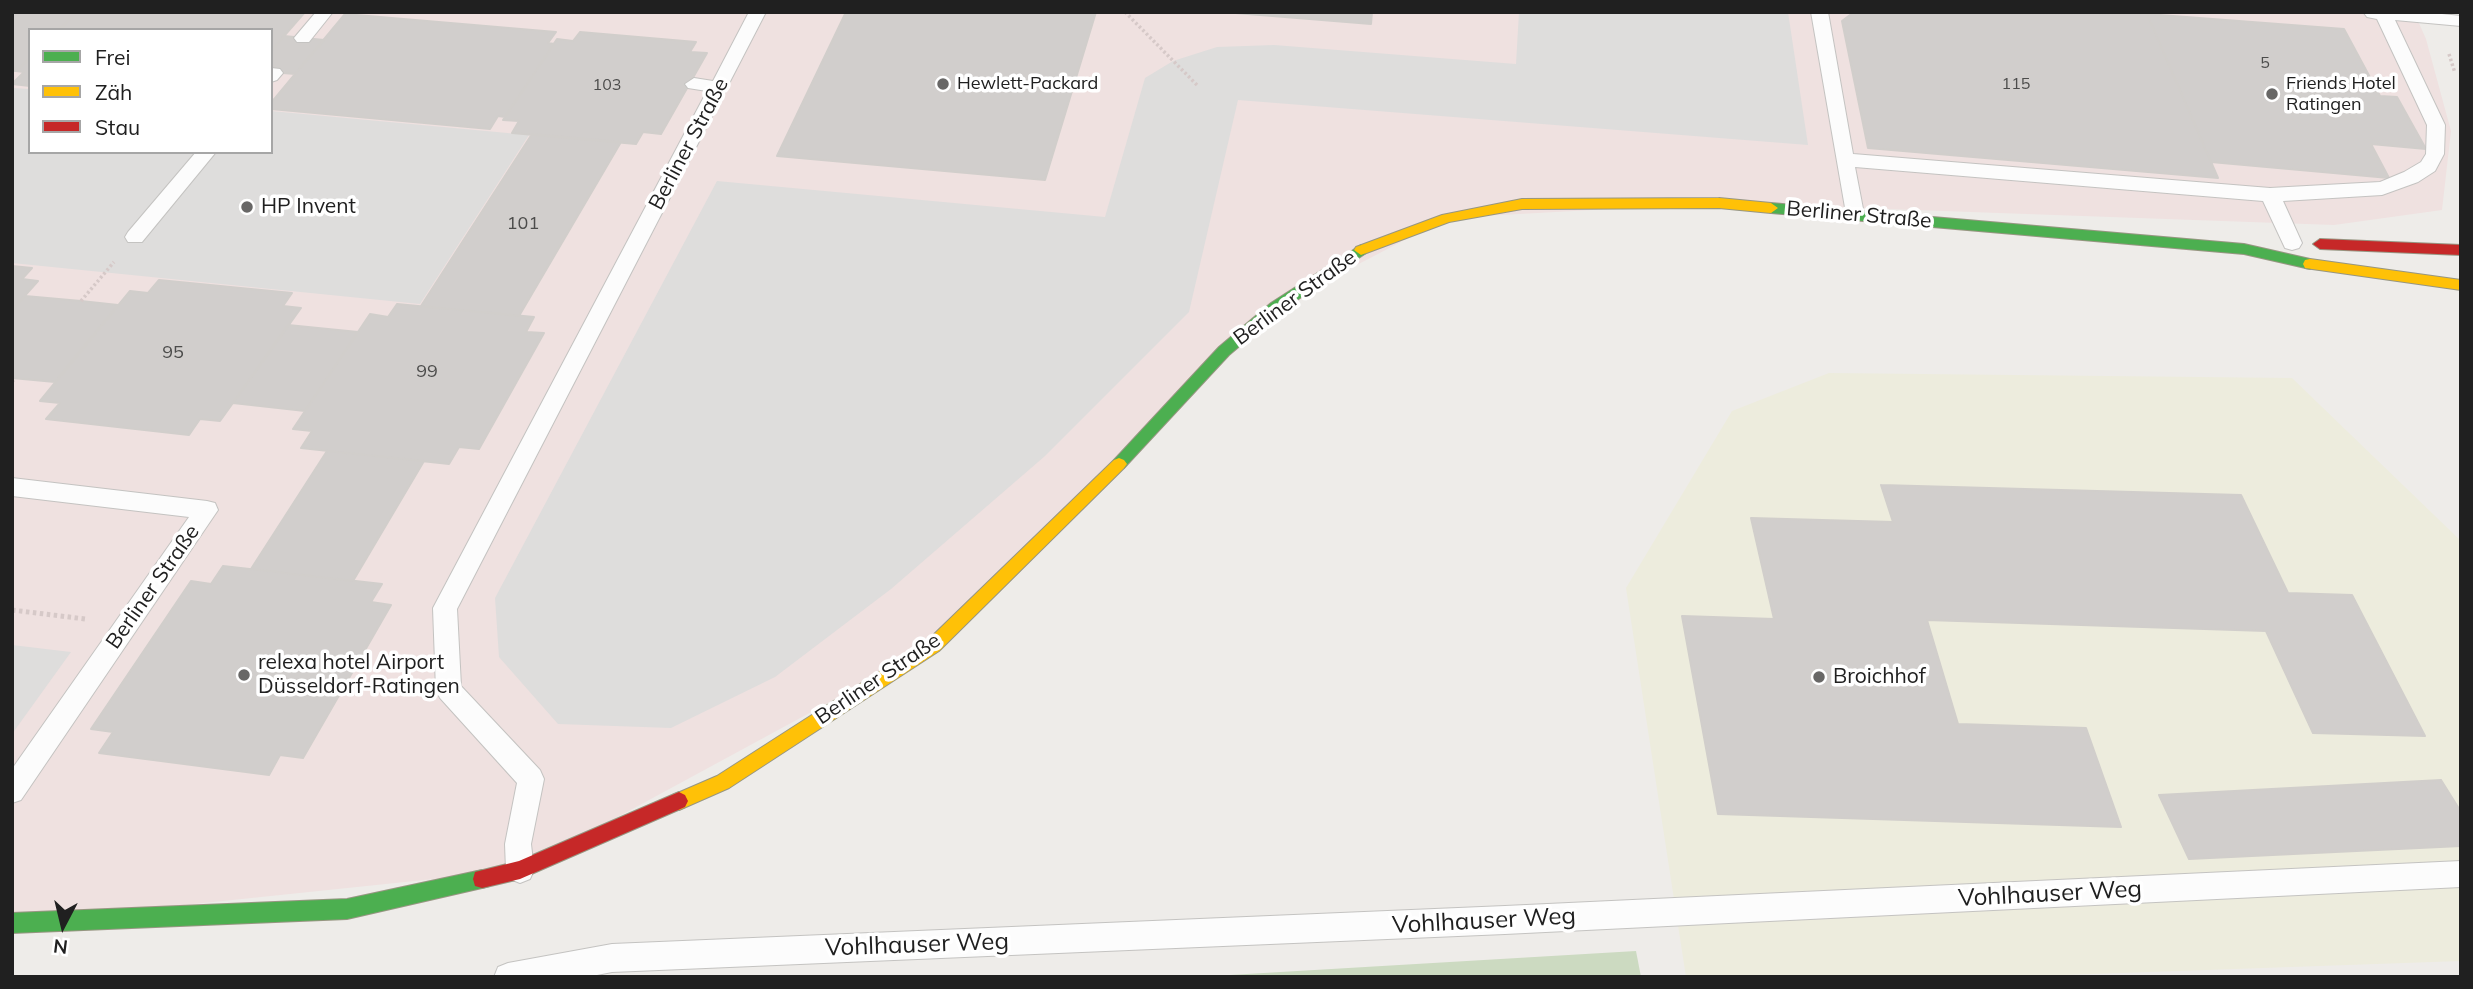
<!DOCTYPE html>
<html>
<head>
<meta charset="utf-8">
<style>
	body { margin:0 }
	#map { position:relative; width:2473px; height:989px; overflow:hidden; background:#eeece9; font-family:Mulish,sans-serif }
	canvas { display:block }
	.frame { position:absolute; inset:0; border:14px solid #202020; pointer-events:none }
	.legend { position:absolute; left:28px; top:28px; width:245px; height:126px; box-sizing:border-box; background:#fff; border:2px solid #a6a6a6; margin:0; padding:9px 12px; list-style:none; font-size:21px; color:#202020 }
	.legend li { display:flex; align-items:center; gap:14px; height:35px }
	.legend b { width:35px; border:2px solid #a6a6a6 }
	.north { position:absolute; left:28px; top:891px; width:70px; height:70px; -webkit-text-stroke:5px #fff; paint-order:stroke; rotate:187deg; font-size:19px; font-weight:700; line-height:28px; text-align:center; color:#202020 }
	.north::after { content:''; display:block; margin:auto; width:24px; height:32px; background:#202020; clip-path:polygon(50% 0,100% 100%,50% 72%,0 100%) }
</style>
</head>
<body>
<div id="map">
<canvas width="2473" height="989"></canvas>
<div class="frame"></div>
<ul class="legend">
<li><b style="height:9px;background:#4caf50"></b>Frei</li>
<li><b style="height:9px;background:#ffc107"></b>Zäh</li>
<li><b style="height:9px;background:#c62828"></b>Stau</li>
</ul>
<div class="north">N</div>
</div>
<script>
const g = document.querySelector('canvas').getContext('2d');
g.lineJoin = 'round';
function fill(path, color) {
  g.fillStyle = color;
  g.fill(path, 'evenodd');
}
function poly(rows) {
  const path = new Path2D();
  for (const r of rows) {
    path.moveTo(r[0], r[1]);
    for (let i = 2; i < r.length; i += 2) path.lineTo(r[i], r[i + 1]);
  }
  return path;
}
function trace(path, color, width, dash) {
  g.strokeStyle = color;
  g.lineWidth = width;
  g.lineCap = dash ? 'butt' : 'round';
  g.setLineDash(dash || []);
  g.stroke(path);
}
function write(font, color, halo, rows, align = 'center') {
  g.font = font + ' Mulish,sans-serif';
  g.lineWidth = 7;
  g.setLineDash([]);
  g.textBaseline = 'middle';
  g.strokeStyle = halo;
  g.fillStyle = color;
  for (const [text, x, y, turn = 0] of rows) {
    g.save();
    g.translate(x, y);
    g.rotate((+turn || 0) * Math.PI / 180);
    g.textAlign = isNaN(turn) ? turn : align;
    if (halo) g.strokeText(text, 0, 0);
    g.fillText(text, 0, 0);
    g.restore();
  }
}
fill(poly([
	[12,12,2414,12,2426,39,2451,131,2442,210,2334,225,1719,203,1447,218,1276,307,933,646,520,870,12,923],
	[30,30,271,30,271,152,30,152]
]), '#efe1e0');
fill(poly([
	[1829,373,2292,378,2461,541,2461,961,2008,977,1686,977,1626,588,1732,411]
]), '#edecdd');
fill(poly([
	[1636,951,1641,977,1196,977]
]), '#ccdac1');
fill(poly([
	[1519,12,1788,12,1808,145,1238,100,1189,312,1045,456,891,589,775,677,671,728,558,724,499,657,495,598,717,181,1105,217,1145,78,1173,61,1217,47,1274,45,1516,64],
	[12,88,30,89,30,152,271,152,271,111,529,135,420,304,12,263],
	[12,645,71,652,12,734]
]), '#dedddc');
const building = poly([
	[12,12,77,12,59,30,30,30,30,58,16,71,12,71,12,12],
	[77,12,305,12,271,51,271,30,59,30,77,12],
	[846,12,1096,12,1045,180,777,156,846,12],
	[1223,12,1372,12,1371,24,1223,12],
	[1854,12,2147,14,2218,178,1868,148,1842,21,1854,12],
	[345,14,556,32,548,43,554,44,505,117,498,116,490,129,271,109,271,103,345,14],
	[2147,14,2344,29,2380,96,2397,97,2426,149,2371,144,2389,178,2211,162,2147,14],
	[580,32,696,42,690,52,707,53,661,134,643,132,636,144,512,133,519,121,503,120,557,39,573,41,580,32],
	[284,36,324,40,295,74,271,72,271,51,284,36],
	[30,58,30,86,12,84,24,72,16,71,30,58],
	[532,134,621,142,519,316,421,306,532,134],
	[12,266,32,268,22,279,38,281,12,310,12,266],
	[159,280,292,293,283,306,301,308,220,421,200,419,189,435,46,419,60,403,40,401,130,291,148,293,159,280],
	[25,296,81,301,118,305,55,382,12,378,12,310,25,296],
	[397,304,534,317,526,332,544,333,479,449,459,447,449,464,301,448,312,431,293,429,370,314,388,317,397,304],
	[288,325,358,332,305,411,233,403,288,325],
	[327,451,424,461,353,581,251,569,327,451],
	[1881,485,2241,495,2288,593,2352,595,2425,736,2313,733,2266,631,1927,620,1958,724,2086,728,2121,827,1718,814,1682,616,1774,619,1751,518,1893,522,1881,485],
	[223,566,382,584,371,602,391,605,303,758,280,755,269,775,99,753,113,732,91,729,191,581,211,584,223,566],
	[2441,780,2461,812,2461,846,2189,859,2159,795,2441,780]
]);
fill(building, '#d1cecc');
trace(building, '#d1cecb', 2);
const lane = poly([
	[316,12,333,12,309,42,297,42,294,38,316,12],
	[749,12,766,12,457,609,461,686,540,770,544,779,531,844,534,870,530,879,520,883,510,879,506,870,505,844,517,783,440,698,436,690,433,608,707,91,688,88,685,84,694,78,713,81,749,12],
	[1811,12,1828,12,1853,154,2270,188,2380,182,2404,172,2421,162,2426,154,2427,125,2377,19,2367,17,2364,13,2423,12,2461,16,2461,26,2395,20,2445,125,2444,154,2435,171,2418,182,2382,195,2283,201,2302,243,2299,248,2292,250,2285,248,2263,201,1855,167,1864,214,1861,219,1847,219,1811,12],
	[271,68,280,69,283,73,277,80,271,82,271,68],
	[196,152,216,152,142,242,128,242,125,237,128,232,196,152],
	[12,478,207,501,215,503,218,510,21,800,12,803,12,769,189,517,12,496,12,478],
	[2461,861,2461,887,1505,934,612,972,587,977,494,977,498,967,508,963,612,944,1505,906,2461,861]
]);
const fast = poly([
	[1771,203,2244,244,2310,259,2317,264,2310,269,2244,254,1771,213,1764,208,1771,203],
	[1361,245,1366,247,1368,250,1366,253,1281,311,1229,355,1124,468,1114,468,1111,464,1114,460,1219,347,1271,303,1361,245],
	[482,870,489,872,491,879,489,886,482,888,347,919,12,933,12,913,347,899,482,870]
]);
const slow = poly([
	[1719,198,1771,203,1778,208,1771,213,1719,208,1522,209,1449,222,1361,255,1354,250,1356,247,1442,215,1522,199,1719,198],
	[2310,259,2461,280,2461,290,2305,268,2303,264,2305,260,2310,259],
	[1119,458,1124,460,1127,464,1124,468,939,651,729,788,679,810,673,807,670,801,673,795,717,776,927,641,1114,460,1119,458]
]);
const jam = poly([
	[2320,239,2461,245,2461,255,2320,249,2313,244,2320,239],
	[679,792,685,795,688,801,685,807,520,879,482,888,475,886,473,879,475,872,519,861,679,792]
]);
trace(lane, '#c4c3c1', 2);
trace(fast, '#979682', 2);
trace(slow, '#979682', 2);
trace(jam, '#979682', 2);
trace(poly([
	[1125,12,1197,85],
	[2449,54,2455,73],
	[81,301,114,262],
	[12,382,15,378]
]), '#d6c9c8', 3.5, [2.5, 2.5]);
trace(poly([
	[12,610,85,619]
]), '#d6c9c8', 5, [3.5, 3.5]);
fill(lane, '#fcfcfc');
fill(fast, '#4caf50');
fill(slow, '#ffc107');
fill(jam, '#c62828');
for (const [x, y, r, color] of [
	[943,84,7,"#686766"],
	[2272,94,7,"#686766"],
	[247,207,7,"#686766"],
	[244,675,7,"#686766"],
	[1819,677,7,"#686766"]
]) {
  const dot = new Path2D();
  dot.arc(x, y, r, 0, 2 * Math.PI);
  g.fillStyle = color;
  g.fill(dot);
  trace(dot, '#fff', 2.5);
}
write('16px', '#4c4c4b', null, [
	["5",2265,63],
	["115",2016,84],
	["103",607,85]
]);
write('18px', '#202020', '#fff', [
	["Hewlett-Packard",957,84],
	["Friends Hotel",2286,84],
	["Ratingen",2286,105]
], 'left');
write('18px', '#4c4c4b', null, [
	["101",523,224],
	["95",173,353],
	["99",427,372]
]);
write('21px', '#202020', '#fff', [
	["Berliner Straße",689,144,-62],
	["Berliner Straße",1859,215,5],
	["Berliner Straße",1295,298,-36],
	["Berliner Straße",153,587,-55],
	["Berliner Straße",878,679,-34]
]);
write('21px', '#202020', '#fff', [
	["HP Invent",261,207],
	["relexa hotel Airport",258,663],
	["Düsseldorf-Ratingen",258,687],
	["Broichhof",1833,677]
], 'left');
write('24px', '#202020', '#fff', [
	["Vohlhauser Weg",2050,894,-3],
	["Vohlhauser Weg",1484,921,-3],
	["Vohlhauser Weg",917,945,-2]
]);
</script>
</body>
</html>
